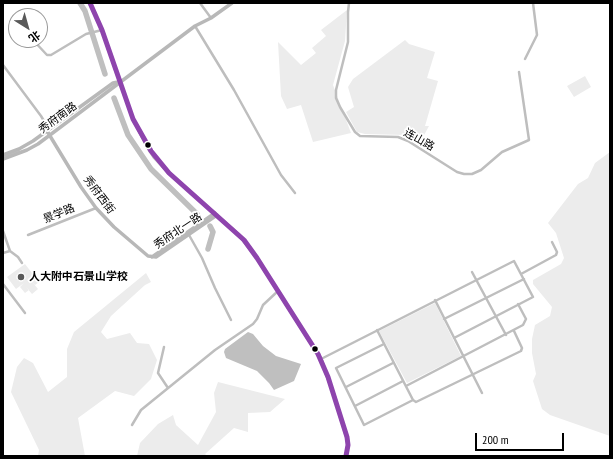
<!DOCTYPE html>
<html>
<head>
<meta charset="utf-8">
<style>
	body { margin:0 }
	#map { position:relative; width:613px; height:459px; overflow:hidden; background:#fff; font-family:"PT Sans Narrow","Noto Sans SC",sans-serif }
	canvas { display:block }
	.frame { position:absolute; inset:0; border:4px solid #000; pointer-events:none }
	.north { position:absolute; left:8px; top:8px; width:40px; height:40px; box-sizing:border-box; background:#fff; border:1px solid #999; border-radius:50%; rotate:143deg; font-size:11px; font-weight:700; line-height:16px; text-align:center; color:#000 }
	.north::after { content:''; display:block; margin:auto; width:14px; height:18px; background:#595959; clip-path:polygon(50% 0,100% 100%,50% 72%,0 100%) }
	.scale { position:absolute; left:475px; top:433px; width:89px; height:18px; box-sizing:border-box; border:2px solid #000; border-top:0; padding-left:5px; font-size:12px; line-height:14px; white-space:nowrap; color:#000; -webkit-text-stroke:3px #fff; paint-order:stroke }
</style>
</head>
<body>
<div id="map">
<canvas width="613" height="459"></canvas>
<div class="frame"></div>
<div class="north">北</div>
<div class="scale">200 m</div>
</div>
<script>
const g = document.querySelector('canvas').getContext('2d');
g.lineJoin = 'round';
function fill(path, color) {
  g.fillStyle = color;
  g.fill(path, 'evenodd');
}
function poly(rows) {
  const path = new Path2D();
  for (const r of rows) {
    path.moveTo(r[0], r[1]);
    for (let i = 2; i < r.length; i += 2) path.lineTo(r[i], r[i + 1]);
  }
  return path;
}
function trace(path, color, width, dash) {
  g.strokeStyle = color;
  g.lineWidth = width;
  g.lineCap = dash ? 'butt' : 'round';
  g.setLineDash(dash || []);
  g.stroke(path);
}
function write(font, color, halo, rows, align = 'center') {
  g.font = font + ' "PT Sans Narrow","Noto Sans SC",sans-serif';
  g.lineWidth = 3.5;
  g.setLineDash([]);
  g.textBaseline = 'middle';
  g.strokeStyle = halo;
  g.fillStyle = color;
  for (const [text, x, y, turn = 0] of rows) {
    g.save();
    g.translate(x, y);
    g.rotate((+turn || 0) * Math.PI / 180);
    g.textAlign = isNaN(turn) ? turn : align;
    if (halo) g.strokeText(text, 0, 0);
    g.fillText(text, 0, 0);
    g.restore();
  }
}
fill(poly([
	[347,10,345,41,333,85,351,133,313,142,301,105,287,109,281,96,278,42,301,65,316,53,312,48,326,36,321,30],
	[405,40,409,44,435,52,427,78,438,81,425,126,429,126,423,137,405,135,365,134,357,132,346,112,354,107,348,87,353,79],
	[585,76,591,87,574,97,567,86],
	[610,152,610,436,550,415,542,409,533,381,536,374,532,353,532,339,535,325,550,316,552,307,533,284,533,280,561,264,564,258,556,233,548,223,578,184,588,178,595,163],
	[25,264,39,282,35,285,29,278,38,289,32,294,26,287,29,290,25,293,20,287,24,283,16,289,7,277],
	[146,273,151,282,145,285,111,316,101,332,107,339,130,333,137,343,149,344,157,360,151,379,134,396,115,391,78,418,85,456,38,456,39,450,11,392,17,367,24,358,33,363,48,392,67,377,67,349,74,332],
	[435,303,461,356,407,383,379,331],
	[218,382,285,399,270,412,248,413,248,432,234,428,205,454,207,456,137,456,140,443,158,424,173,415,176,425,198,445,216,412,214,393]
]), '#ececec');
fill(poly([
	[248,332,253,334,263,346,276,356,301,364,294,381,274,390,269,383,257,371,226,358,224,352,225,349]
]), '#bfbfbf');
trace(poly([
	[80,3,85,11,105,74],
	[114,98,128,135,151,169,197,214],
	[208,249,213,232,210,226]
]), '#bfbfbf', 5.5);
trace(poly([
	[200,3,211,18],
	[349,3,348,12,348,42,336,90,336,98,340,107,355,132,360,136,398,137,408,141,457,172,464,174,472,174,481,170,502,152,529,140,519,72],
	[195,26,234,90,281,175,295,193],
	[33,40,47,55,51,55,86,34,102,30],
	[525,59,537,35,533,3],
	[3,65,41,116,47,126,47,131],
	[3,231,10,251,18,257,22,263],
	[28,235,96,208],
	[189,235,202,258,215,288,231,320],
	[3,253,10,251],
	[472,272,506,335],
	[521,274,556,255,557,252,552,242],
	[3,284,25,313],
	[435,300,482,393],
	[444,319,524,279],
	[377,330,413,400,416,402,521,351,522,348,514,331],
	[384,344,336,368,364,425,413,400],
	[164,347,158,373,168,388],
	[321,359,514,261,533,297,454,338],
	[406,386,523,325,526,319,518,304],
	[346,387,393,363],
	[355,406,403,381],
	[132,425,141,410,215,350,253,324,257,319,263,305,278,291],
	[346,456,348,442]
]), '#bebebe', 2.5);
trace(poly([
	[90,3,102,30,133,119,147,146,154,157,169,173,239,235,257,258,321,359,334,395,348,442],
	[47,131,81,187,96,208,114,227,148,256,156,257,217,215],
	[3,155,19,149,33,141,113,83,118,82],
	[3,159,27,150,38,144,195,26,211,18,232,3],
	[152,257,215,213]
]), '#b8b8b8', 3.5);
trace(poly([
	[90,3,102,30,133,119,151,151,169,173,244,240,257,258,318,354,328,377,347,437,348,445,346,456]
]), '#8e44ad', 5);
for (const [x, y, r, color] of [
	[148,145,3.5,"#000"],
	[21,277,4,"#595959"],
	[315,349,3.5,"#000"]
]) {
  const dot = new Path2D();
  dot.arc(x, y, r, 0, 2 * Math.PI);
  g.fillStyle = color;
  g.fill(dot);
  trace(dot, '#fff', 1.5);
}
write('11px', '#000', '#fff', [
	["秀府南路",58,118,-36],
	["连山路",419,140,29],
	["秀府西街",99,195,53],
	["景学路",59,214,-22],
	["秀府北一路",178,231,-34]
]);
write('bold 11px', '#000', '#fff', [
	["人大附中石景山学校",29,277]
], 'left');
</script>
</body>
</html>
